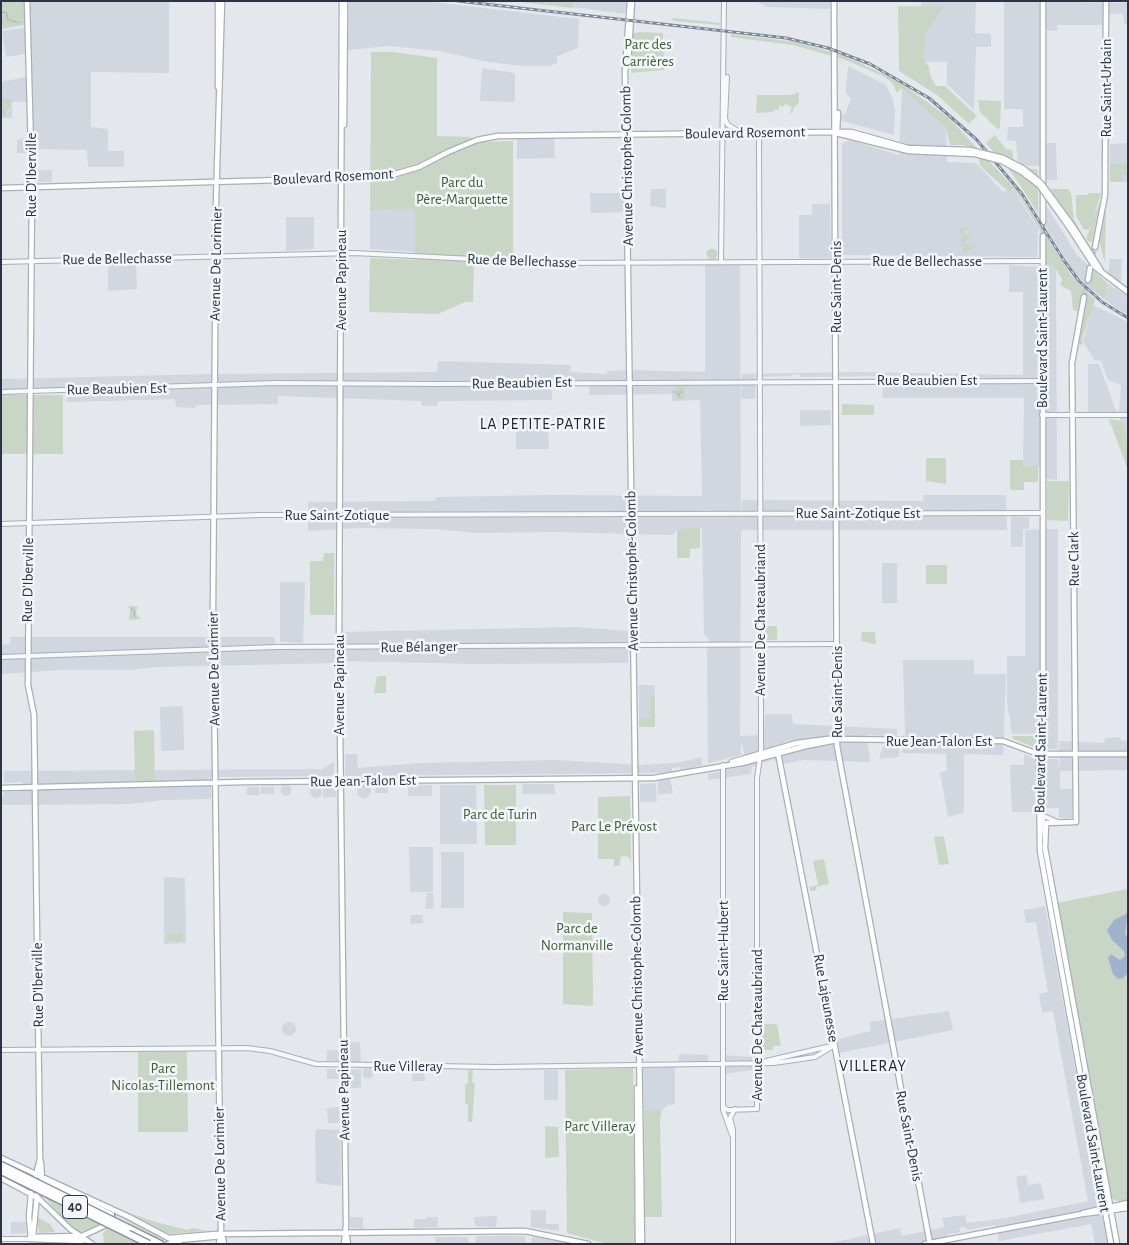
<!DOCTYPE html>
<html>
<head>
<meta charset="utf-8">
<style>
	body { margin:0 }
	#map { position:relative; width:1129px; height:1245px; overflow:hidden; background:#e4e7ec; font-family:"Alegreya Sans",sans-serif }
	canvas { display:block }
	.frame { position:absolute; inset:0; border:2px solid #2b3445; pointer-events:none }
</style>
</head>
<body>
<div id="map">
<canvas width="1129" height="1245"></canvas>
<div class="frame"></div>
</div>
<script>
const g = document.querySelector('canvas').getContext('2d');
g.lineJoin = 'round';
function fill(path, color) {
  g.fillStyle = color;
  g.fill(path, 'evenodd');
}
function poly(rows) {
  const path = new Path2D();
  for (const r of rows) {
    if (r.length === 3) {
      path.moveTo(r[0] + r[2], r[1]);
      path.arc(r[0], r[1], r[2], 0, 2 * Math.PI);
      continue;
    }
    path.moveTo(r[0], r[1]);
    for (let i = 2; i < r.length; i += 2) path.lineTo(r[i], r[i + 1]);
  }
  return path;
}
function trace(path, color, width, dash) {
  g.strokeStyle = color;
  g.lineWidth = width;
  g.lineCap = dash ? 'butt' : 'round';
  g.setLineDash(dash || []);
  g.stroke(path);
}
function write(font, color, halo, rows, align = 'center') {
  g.font = font + ' "Alegreya Sans",sans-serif';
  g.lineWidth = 5;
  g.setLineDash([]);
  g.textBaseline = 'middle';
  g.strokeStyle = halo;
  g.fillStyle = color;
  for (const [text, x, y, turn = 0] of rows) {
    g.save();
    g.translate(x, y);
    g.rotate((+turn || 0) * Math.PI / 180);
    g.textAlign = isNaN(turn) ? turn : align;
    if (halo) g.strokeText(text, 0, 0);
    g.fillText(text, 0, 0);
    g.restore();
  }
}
fill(poly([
	[27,1,169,1,169,73,91,72,91,127,108,129,108,151,124,151,124,167,88,167,87,150,33,149,29,30,29,53,6,57,2,31,29,27],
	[349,1,423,1,579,19,578,48,557,56,557,63,549,66,523,66,489,62,439,51,389,46,348,50],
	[573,1,626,1,625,14,573,7],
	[756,1,830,1,830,9,766,7],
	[921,1,976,1,975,33,991,34,991,47,976,47,974,110,947,84,947,62,925,62,924,60,926,33,943,8,921,7],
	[1004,1,1128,3,1128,24,1124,24,1123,14,1106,14,1102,25,1057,25,1057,31,1044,30,1043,143,1056,143,1057,180,1047,180,1042,166,1018,165,1016,141,1007,140,1008,127,1023,127,1023,109,1004,109],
	[848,66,886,85,893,99,895,111,894,135,842,121,841,115,845,114,851,99,846,93,846,87],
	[482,68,515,73,515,102,480,101],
	[26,77,26,102,12,102,12,118,1,118,1,82],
	[902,87,946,128,947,162,976,163,1003,192,1013,189,1038,229,1037,257,842,255,842,144,850,140,899,155],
	[517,135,554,135,555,158,517,159],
	[28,137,29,153,17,153,17,140],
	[1128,143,1128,182,1110,182,1110,144],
	[36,170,52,170,52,182,37,182],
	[651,189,666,189,666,208,650,206],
	[590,193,623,193,624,212,591,213],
	[812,204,830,204,831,258,799,258,799,215,812,215],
	[1047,207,1077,255,1107,283,1128,296,1128,316,1089,289,1072,270,1046,227],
	[415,209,415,252,370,249,370,210],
	[286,217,314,217,314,249,286,251],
	[1110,259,1122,259,1121,284,1108,273],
	[705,262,740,262,740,266,741,528,742,500,923,501,923,495,1006,495,1007,530,741,530,740,736,764,735,765,714,792,714,793,724,897,729,897,736,867,735,870,762,804,760,785,764,775,762,774,759,752,767,751,774,708,780,708,774,741,767,744,753,741,740,741,755,708,763,707,649,709,649,709,640,704,634,702,528,677,530,673,535,554,532,476,533,436,529,357,528,308,531,308,502,435,501,436,497,553,495,702,496,700,400,672,401,672,394,589,395,589,383,552,383,552,400,438,401,437,406,422,406,421,401,278,396,278,404,196,405,195,408,176,407,175,399,67,402,67,390,1,392,1,379,214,374,437,372,438,361,571,365,570,372,607,374,607,371,629,370,705,372],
	[108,263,136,262,137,289,108,291],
	[1046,264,1053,264,1056,269,1057,480,1047,479,1042,467,1023,466,1024,398,883,398,882,376,800,377,800,375,792,374,791,376,756,377,755,399,741,399,742,374,855,372,1023,375,1023,292,1009,292,1009,265,1038,267],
	[1093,305,1128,322,1128,442,1119,416,1088,415,1088,364,1099,364,1116,411,1119,411,1121,385,1108,380,1101,361,1094,360,1083,341],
	[800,410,831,410,831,425,800,426],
	[516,423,548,423,549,449,516,449],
	[1011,516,1029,517,1029,529,1023,529,1023,547,1011,547],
	[1047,529,1058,529,1058,749,1047,749,1046,734,1012,734,1007,702,1007,656,1025,656,1025,530],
	[882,563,897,563,897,603,882,603],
	[280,582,305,582,303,643,280,642],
	[575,627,628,631,628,663,478,664,339,661,337,663,156,667,129,670,62,670,1,674,1,645,10,644,10,637,274,637,276,647,342,646,343,632],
	[903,660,974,660,974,674,1006,674,1003,755,964,754,964,813,948,817,940,772,947,771,946,754,902,753,905,735],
	[639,685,655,685,655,727,639,727],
	[183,706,184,750,161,751,160,707],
	[1120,737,1121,740,1128,741,1128,770,1060,771,1060,789,1072,789,1072,818,1059,818,1059,808,1047,808,1047,759,1058,759,1060,771,1059,741,1104,743,1105,738],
	[899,745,899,757,879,759,883,746],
	[345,754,357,754,358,768,420,763,558,760,640,765,676,763,702,757,702,765,681,771,680,767,672,768,672,772,669,773,673,793,658,795,658,773,345,776],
	[1024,754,1036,759,1036,808,1033,812,1012,812,1010,765,1024,765],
	[334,762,334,776,211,777,211,799,163,800,131,804,1,805,1,795,4,795,4,792,23,791,22,782,4,783,4,771,322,769],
	[656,783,657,802,640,802,640,784],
	[523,784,554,784,555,794,522,794],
	[286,790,5.5],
	[364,791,7],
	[388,785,388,793,375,793,376,785],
	[432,785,432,796,408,796,408,785],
	[440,785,476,785,477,844,440,844],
	[316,792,6],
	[335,786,336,797,323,798,323,786],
	[247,787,259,787,260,795,247,795],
	[261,787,274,787,274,794,261,794],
	[409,847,433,847,433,892,410,892],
	[441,852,464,852,464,908,441,908],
	[164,877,185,878,186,943,164,944],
	[427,893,433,893,434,908,425,909],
	[604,900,6],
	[1045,906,1101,1205,1098,1206,1100,1216,1103,1216,1108,1244,1095,1244,1091,1224,999,1241,995,1225,967,1230,966,1227,959,1228,960,1232,946,1235,948,1244,826,1244,900,1228,902,1236,944,1227,942,1218,965,1215,967,1223,1006,1218,1088,1201,1053,1011,1042,1013,1039,994,1048,992,1036,922,1026,923,1024,910],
	[411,915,423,915,423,923,410,924],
	[949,1011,953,1030,839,1053,838,1039,871,1031,870,1022],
	[289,1029,7],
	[348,1042,360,1042,361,1062,348,1062],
	[327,1050,339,1050,339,1062,327,1061],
	[679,1054,708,1055,708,1061,721,1061,721,1055,752,1057,752,1070,723,1074,723,1063,679,1063],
	[675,1067,675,1104,668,1105,662,1110,644,1111,643,1068],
	[368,1073,5.5],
	[327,1069,339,1069,340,1079,327,1079],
	[361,1069,361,1088,348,1088,348,1070],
	[412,1069,424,1069,425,1081,412,1081],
	[544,1070,558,1070,558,1100,544,1100],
	[340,1107,340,1123,328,1123,327,1108],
	[317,1129,340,1130,341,1186,316,1183,315,1131],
	[1026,1175,1028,1185,1041,1183,1044,1199,1020,1203,1016,1177],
	[531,1210,546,1210,546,1224,559,1224,559,1231,531,1227],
	[497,1216,496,1227,475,1226,474,1217],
	[350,1217,363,1217,363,1229,350,1228],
	[426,1217,438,1217,438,1227,414,1228,414,1219,426,1219],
	[11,1222,26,1222,26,1233,11,1234],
	[477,1236,525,1236,526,1244,475,1244],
	[435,1237,468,1237,469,1244,436,1244],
	[532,1237,545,1238,571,1244,531,1244]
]), '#d2d6de');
fill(poly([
	[1,1,24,1,24,25,1,29],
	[514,1,573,1,573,8,528,3],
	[898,6,944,7,926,33,924,60,929,67,930,75,936,86,945,86,977,116,969,124,937,95,899,71],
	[672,18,721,23,720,25,674,21],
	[640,32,663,33,664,70,631,73,633,33],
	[731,34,796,42,845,56,898,81,949,118,1018,192,1071,275,1095,300,1082,339,1083,345,1078,344,1086,301,1082,293,1078,311,1073,310,1071,291,1060,285,1062,279,1053,265,1046,264,1046,241,1022,201,1013,189,1009,192,990,175,980,165,979,159,970,147,963,145,950,145,946,128,902,88,897,93,893,84,885,77,843,59,792,45,731,37],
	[371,52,392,52,437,58,437,136,469,137,485,142,513,141,513,258,474,256,473,302,465,302,438,314,369,312,370,258,415,260,415,209,370,210],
	[799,92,799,103,794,107,792,113,790,113,792,107,785,104,783,107,779,105,779,110,774,110,773,112,756,113,757,95,791,95],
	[11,99,10,107,6,110,6,116,1,116,1,100],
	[978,100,1001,101,1000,128,997,129,980,112],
	[995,135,1006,149,1012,150,1014,163,1021,168,1036,169,1038,171,1038,213,1012,173,986,143],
	[1110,164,1128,164,1128,175,1122,175,1121,182,1110,182],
	[1050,189,1068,189,1071,193,1074,220,1095,256],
	[1089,193,1101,193,1090,229,1084,230,1076,216,1076,195,1088,195],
	[1100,201,1092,242,1088,241,1086,238],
	[1105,207,1106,207,1105,263,1099,240],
	[960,228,968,228,962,233,972,236,963,243,977,246,963,253],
	[712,254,5.5],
	[1093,270,1107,283,1104,298,1089,286],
	[685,384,685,399,676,399,675,385],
	[1,395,63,395,63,454,1,454],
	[842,404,874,405,874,415,842,415],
	[1109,419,1121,421,1128,441,1128,470],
	[926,458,946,458,946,484,926,481],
	[1010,460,1023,460,1023,466,1038,466,1038,482,1024,482,1024,490,1010,490],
	[1047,481,1069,481,1068,521,1047,520],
	[689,528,700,528,700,548,690,549,690,558,677,558,677,530],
	[324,553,334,553,334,615,310,615,310,561,323,561],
	[926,565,947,565,947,584,926,584],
	[128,606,137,606,136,614,141,619,129,620,130,609],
	[764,626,777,626,777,640,765,640],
	[862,632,875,632,876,644,861,641],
	[377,676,386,676,386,693,374,693],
	[650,696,655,696,655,727,639,727,639,719,650,718],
	[154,730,155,781,135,781,134,731],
	[1012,736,1039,736,1034,747,1013,739],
	[484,785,516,785,516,845,485,845],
	[630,796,631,862,629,857,624,856,621,857,619,866,614,866,614,859,598,859,598,797],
	[944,836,949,864,939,865,934,837],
	[824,859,829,884,816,887,817,890,810,891,810,887,818,885,813,861],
	[1128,889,1128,1201,1120,1202,1111,1198,1057,903],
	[563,912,592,913,593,1006,563,1004],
	[183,933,183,941,167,941,167,934],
	[761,1024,777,1024,781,1046,773,1046,773,1050,761,1050],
	[138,1051,187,1051,188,1132,138,1132],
	[633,1068,635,1244,608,1244,567,1233,565,1070],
	[468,1070,473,1070,472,1083,475,1083,472,1122,468,1122,468,1104,465,1104,465,1084,468,1083],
	[662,1110,660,1119,662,1217,645,1217,644,1111],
	[545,1126,558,1127,559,1157,545,1158],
	[41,1193,103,1224,80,1233,66,1222],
	[123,1211,159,1223,187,1230,193,1228,206,1231,167,1234],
	[37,1217,50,1224,55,1232,39,1233],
	[123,1219,130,1220,164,1238,165,1241,162,1242],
	[109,1227,111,1230,139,1244,104,1244,103,1233]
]), '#c9d6c5');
fill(poly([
	[1128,913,1125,934,1128,938,1128,973,1123,978,1118,979,1113,974,1108,958,1111,954,1120,960,1125,956,1124,951,1112,940,1107,930,1114,920]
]), '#9fb4cc');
trace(poly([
	[1,12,7,13,7,19,19,23],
	[673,392,675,392],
	[677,393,680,397],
	[679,395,682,391],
	[131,608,134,610,135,617]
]), '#9fb4cc', 1);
trace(poly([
	[1043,236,1043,222],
	[1090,268,1095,247],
	[1084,297,1088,280]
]), '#bfc3cb', 4.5, [4.5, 2]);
const tertiary = poly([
	[727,77,725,119,728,125,740,132],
	[1,262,354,253,552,263,1042,261],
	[721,262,724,1],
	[1,392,275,383,438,384,1042,381],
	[1042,415,1128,415],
	[1,524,261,515,1042,513],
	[1,657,276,647,837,644],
	[1044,754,1043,822,1045,840],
	[723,765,723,1110,732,1135],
	[1041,815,1058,822],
	[1,1050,247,1048,270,1051,316,1064,495,1067,774,1063,815,1057,835,1045],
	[766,1061,835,1045],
	[723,1107,728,1110,757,1109,757,778,761,750,761,715,759,138,756,132],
	[1,1239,31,1239],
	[733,1244,733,1129,730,1118,735,1109]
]);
const secondary = poly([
	[27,1,32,187,28,685,34,715,40,1159,35,1179],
	[342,1,339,644,346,1225,344,1244],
	[630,1,625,72,642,1244],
	[834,1,837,746,930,1244],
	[1043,1,1043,222],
	[628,64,632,1],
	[218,87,218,1],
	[344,125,345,1],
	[837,130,838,113],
	[837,132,851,132,869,137],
	[1,188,385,177,419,167,448,152,477,140,498,136,832,132,868,141],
	[1072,225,1100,269],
	[1069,227,1095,267,1128,292],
	[1043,236,1043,734,1039,754,1040,851,1111,1244],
	[1095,247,1105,195,1106,1],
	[1088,280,1090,268],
	[1084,297,1072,363,1076,822,1046,823,1045,848,1117,1244],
	[1043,738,1044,754],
	[778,753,873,1244],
	[732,762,797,743,828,739,1003,741,1038,754,1128,754],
	[1,788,244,782,654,778,742,763,806,746,837,740],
	[637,1088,638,1244],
	[1,1158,129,1217,180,1244],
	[41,1162,42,1180],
	[1,1178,38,1198,70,1229,92,1244],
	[31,1193,29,1217,31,1239,83,1241],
	[1083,1213,1128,1203],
	[346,1231,348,1244],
	[222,1235,224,1244],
	[30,1237,82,1236,106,1225],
	[33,1237,37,1195],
	[168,1238,216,1234,525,1231,588,1244],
	[168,1244,179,1240,222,1236],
	[219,1244,221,1231,213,606,216,202,222,1],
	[925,1244,1082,1214,1128,1208]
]);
const motorway = poly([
	[42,1178,46,1183,111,1215],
	[128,1228,160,1244]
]);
trace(tertiary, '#a9aeb7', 6);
trace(secondary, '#a9aeb7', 7);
trace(motorway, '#8b94a3', 9);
trace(tertiary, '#f7f8fa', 4);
trace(secondary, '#fff', 4.5);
trace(motorway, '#fff', 6);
const rail = poly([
	[458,1,786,38,828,48,870,64,929,98,976,139,1022,194,1065,262,1079,281,1102,302,1128,318]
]);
trace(rail, '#7d8696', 3);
trace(rail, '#f4f6f9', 1, [4]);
const secondaryBridge = poly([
	[869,137,908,148,970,150,1003,158,1024,169,1041,183,1072,225],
	[868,141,909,151,975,154,1002,161,1022,172,1039,185,1069,227]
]);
const motorwayBridge = poly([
	[1,1165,128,1228],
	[1,1171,149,1244]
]);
trace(secondaryBridge, '#a9aeb7', 7, []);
trace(motorwayBridge, '#8b94a3', 9, []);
trace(secondaryBridge, '#fff', 4.5);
trace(motorwayBridge, '#fff', 6);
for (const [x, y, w] of [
	[75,1207,25]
]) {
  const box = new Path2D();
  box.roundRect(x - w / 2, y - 11.5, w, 23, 4);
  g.fillStyle = '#f4f6f9';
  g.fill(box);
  trace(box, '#2b3445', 1);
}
write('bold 14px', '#2b3445', null, [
	["40",75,1207]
]);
write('15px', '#3f6138', '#f4f6f9', [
	["Parc des",648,44],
	["Carrières",648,61],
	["Parc du",462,182],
	["Père-Marquette",462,199],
	["Parc de Turin",500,814],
	["Parc Le Prévost",614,826],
	["Parc de",577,928],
	["Normanville",577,945],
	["Parc",163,1068],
	["Nicolas-Tillemont",163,1085],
	["Parc Villeray",600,1126]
]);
write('15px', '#2b3445', '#f4f6f9', [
	["Rue Saint-Urbain",1106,88,-90],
	["Boulevard Rosemont",745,133,-1],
	["Avenue Christophe-Colomb",627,166,-91],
	["Rue D'Iberville",31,175,-90],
	["Boulevard Rosemont",333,177,-3],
	["Rue de Bellechasse",117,259,-1],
	["Rue de Bellechasse",522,261,2],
	["Rue de Bellechasse",927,261],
	["Avenue De Lorimier",216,264,-89],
	["Avenue Papineau",341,280,-90],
	["Rue Saint-Denis",836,287,-90],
	["Boulevard Saint-Laurent",1042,338,-90],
	["Rue Beaubien Est",927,380],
	["Rue Beaubien Est",522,383,-1],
	["Rue Beaubien Est",117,389,-1],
	["Rue Saint-Zotique Est",858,513],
	["Rue Saint-Zotique",337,515],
	["Rue Clark",1074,559,-91],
	["Avenue Christophe-Colomb",632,571,-91],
	["Rue D'Iberville",28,580,-89],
	["Avenue De Chateaubriand",760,620,-90],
	["Rue Bélanger",419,647,-1],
	["Avenue De Lorimier",214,669,-91],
	["Avenue Papineau",339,685,-90],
	["Rue Saint-Denis",837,692,-90],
	["Rue Jean-Talon Est",939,741],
	["Boulevard Saint-Laurent",1041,743,-89],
	["Rue Jean-Talon Est",363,781,-1],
	["Rue Saint-Hubert",723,951,-90],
	["Avenue Christophe-Colomb",637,976,-91],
	["Rue D'Iberville",38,985,-91],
	["Rue Lajeunesse",826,998,80],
	["Avenue De Chateaubriand",757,1025,-90],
	["Rue Villeray",408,1066],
	["Avenue Papineau",344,1090,-91],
	["Rue Saint-Denis",909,1136,79],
	["Boulevard Saint-Laurent",1093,1143,80],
	["Avenue De Lorimier",220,1164,-91]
]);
g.letterSpacing = '1px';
write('16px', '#1d2536', '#f4f6f9', [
	["LA PETITE-PATRIE",543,424],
	["VILLERAY",873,1066]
]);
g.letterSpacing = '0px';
</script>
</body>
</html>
